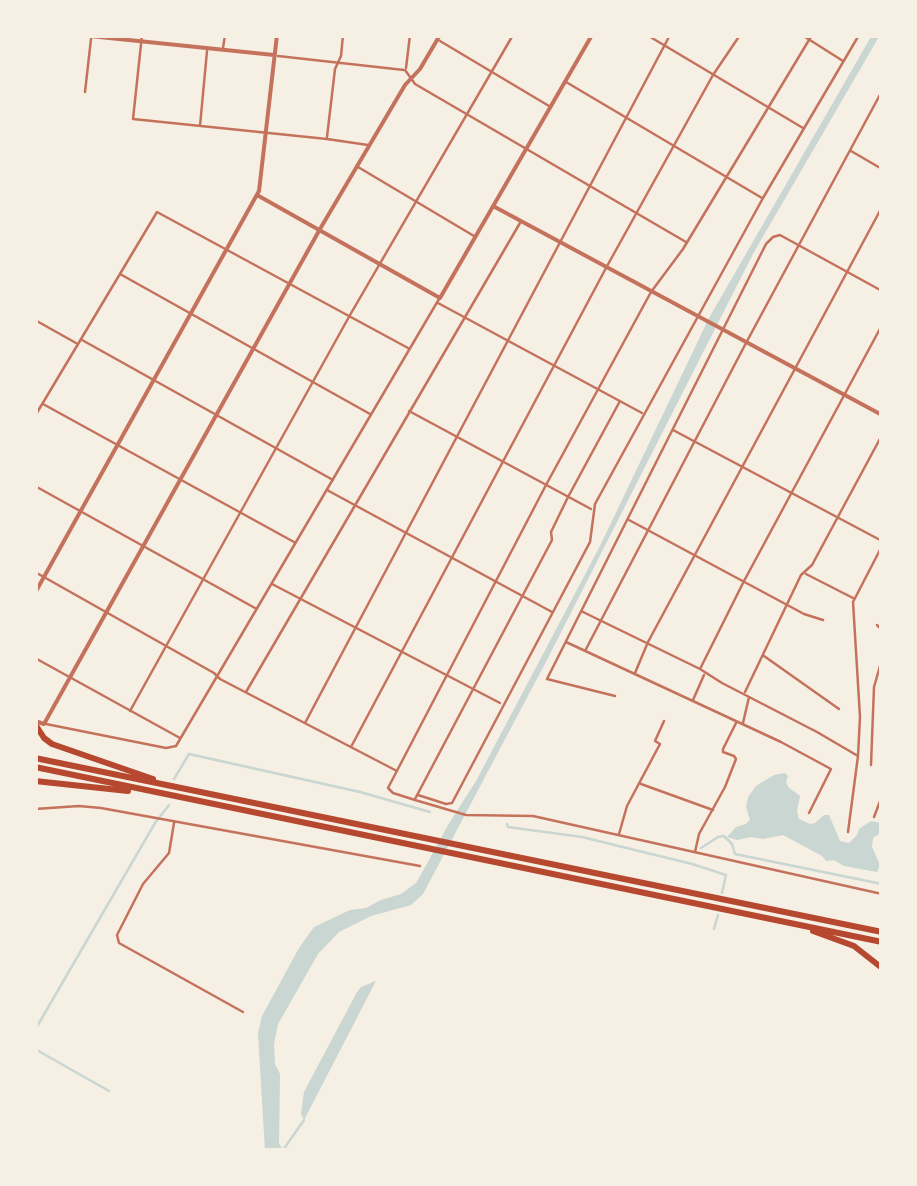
<!DOCTYPE html>
<html>
<head>
<meta charset="utf-8">
<style>
	body { margin:0 }
	#map { position:relative; width:917px; height:1186px; overflow:hidden; background:#f6efe4; font-family:Bitter,serif }
	canvas { display:block }
	.frame { position:absolute; inset:0; border:38px solid #f6efe4; pointer-events:none }
</style>
</head>
<body>
<div id="map">
<canvas width="917" height="1186"></canvas>
<div class="frame"></div>
</div>
<script>
const g = document.querySelector('canvas').getContext('2d');
g.lineJoin = 'round';
function fill(path, color) {
  g.fillStyle = color;
  g.fill(path, 'evenodd');
}
function poly(rows) {
  const path = new Path2D();
  for (const r of rows) {
    path.moveTo(r[0], r[1]);
    for (let i = 2; i < r.length; i += 2) path.lineTo(r[i], r[i + 1]);
  }
  return path;
}
function trace(path, color, width, dash) {
  g.strokeStyle = color;
  g.lineWidth = width;
  g.lineCap = dash ? 'butt' : 'round';
  g.setLineDash(dash || []);
  g.stroke(path);
}
fill(poly([
	[872,35,880,35,754,252,548,658,423,894,411,905,371,916,339,932,318,954,278,1024,274,1044,275,1064,280,1074,279,1143,283,1150,265,1151,258,1033,262,1016,299,948,314,927,350,910,366,908,381,900,401,894,416,883,423,871,448,825,476,781,600,546,709,318],
	[785,773,788,776,786,782,788,787,800,796,797,811,799,819,810,824,815,823,824,815,829,815,840,841,849,843,857,835,859,829,871,821,882,823,882,832,873,838,872,847,880,865,877,872,844,866,834,860,826,861,822,856,783,835,763,839,751,837,737,840,727,837,736,827,746,824,750,820,746,807,748,797,756,786,774,775],
	[376,981,304,1120,301,1114,304,1092,357,992,361,987]
]), '#c9d6d2');
trace(poly([
	[174,779,189,754,360,792,430,812],
	[507,824,508,827,582,837,692,864,726,875,722,893],
	[701,848,718,837,724,836,732,844,735,854,882,884],
	[714,929,718,915],
	[35,1030,155,823,169,805],
	[35,1049,109,1091],
	[283,1150,304,1120]
]), '#c9d6d2', 2.5);
trace(poly([
	[142,35,133,119,327,139,368,145],
	[647,35,803,128],
	[802,35,843,61],
	[812,35,683,249,651,292,546,485,388,788,393,793,415,800,466,815,533,816,882,894],
	[440,41,549,106],
	[223,48,225,35],
	[278,56,404,70],
	[406,68,410,35],
	[405,70,415,84,686,242],
	[566,82,762,198],
	[85,92,91,39],
	[200,126,207,51],
	[327,137,335,69,341,56,343,35],
	[851,151,882,169],
	[358,167,474,236],
	[120,274,370,414],
	[438,303,642,413],
	[35,320,76,343],
	[82,340,333,480],
	[43,404,294,542],
	[409,411,591,509],
	[35,416,157,212,408,348],
	[673,430,882,541],
	[35,486,255,608],
	[327,490,552,612],
	[629,520,804,614,823,620],
	[35,572,214,673,220,679,395,770],
	[806,574,853,598],
	[272,584,500,703],
	[583,612,700,669,722,683,817,732,858,756],
	[877,625,882,630],
	[566,642,781,742,831,769,809,813],
	[585,651,746,343,882,91],
	[764,656,839,709],
	[35,658,180,738],
	[700,669,744,581,882,325],
	[635,673,648,642,882,207],
	[246,692,520,223],
	[745,692,801,575,812,565,882,435],
	[615,696,547,679,766,244,773,237,780,235,882,291],
	[693,700,704,675],
	[130,711,350,315,513,35],
	[305,723,670,35],
	[743,723,749,697],
	[46,724,166,748,176,746,439,299],
	[351,747,606,268,713,75,740,35],
	[871,765,874,687,882,659],
	[641,784,713,810],
	[418,795,446,804,452,803,590,542,595,504,763,198,859,35],
	[415,799,552,540,551,532,568,497,620,401],
	[35,809,79,806,101,808,420,866],
	[874,817,882,796],
	[174,823,169,853,143,884,117,935,119,943,243,1012],
	[848,832,858,756,860,717,853,602,882,546],
	[619,834,627,806,660,744,655,741,664,721],
	[695,852,699,834,725,787,736,759,734,756,723,752,723,749,736,723]
]), '#c5725c', 2.5);
trace(poly([
	[80,35,274,55],
	[257,195,440,298,592,35],
	[493,206,882,415],
	[35,593,259,191,277,35],
	[35,721,44,724,320,229,405,85,420,69,440,35]
]), '#c5725c', 4);
trace(poly([
	[35,724,44,738,52,744,153,779],
	[35,758,882,932],
	[35,767,882,942],
	[35,781,128,791],
	[813,931,854,946,882,968]
]), '#b5482f', 6);
</script>
</body>
</html>
